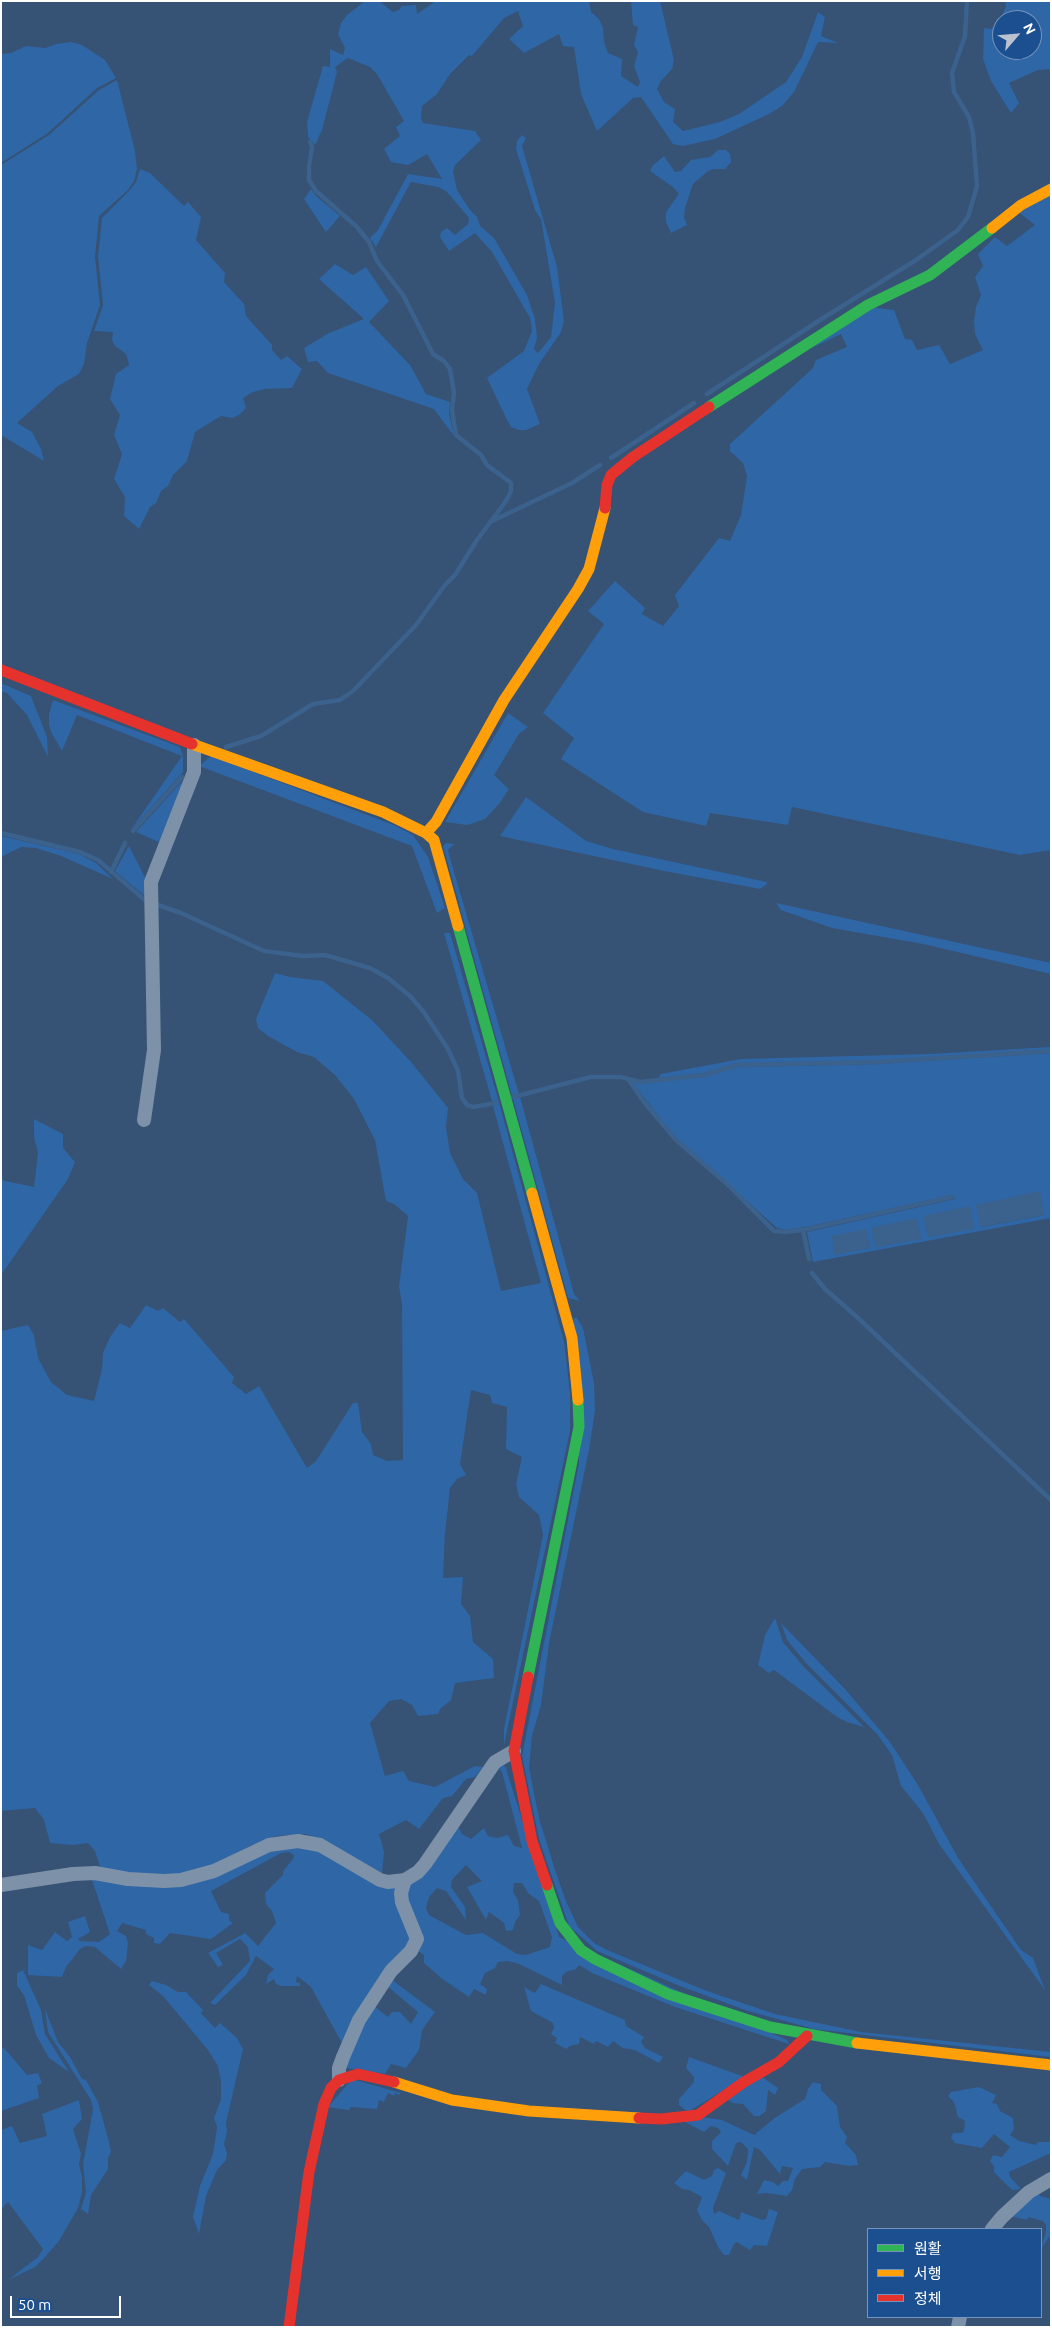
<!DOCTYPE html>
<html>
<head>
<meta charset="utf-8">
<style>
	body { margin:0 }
	#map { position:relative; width:1052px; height:2328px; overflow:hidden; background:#365274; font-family:Ubuntu,"Noto Sans KR",sans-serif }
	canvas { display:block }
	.frame { position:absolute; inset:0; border:2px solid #fff; pointer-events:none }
	.legend { position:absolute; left:867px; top:2228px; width:175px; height:90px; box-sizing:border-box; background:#1b4f8f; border:1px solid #7695bc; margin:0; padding:6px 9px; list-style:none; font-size:15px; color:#fff }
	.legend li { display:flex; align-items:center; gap:10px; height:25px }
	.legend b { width:25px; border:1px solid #7695bc }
	.north { position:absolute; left:992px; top:10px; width:50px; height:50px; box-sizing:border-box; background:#1b4f8f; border:1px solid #7695bc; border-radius:50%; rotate:63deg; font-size:14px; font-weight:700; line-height:20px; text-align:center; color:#fff }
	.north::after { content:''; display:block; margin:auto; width:18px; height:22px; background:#b9c2ce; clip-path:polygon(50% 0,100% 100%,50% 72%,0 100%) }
	.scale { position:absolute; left:10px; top:2296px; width:111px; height:22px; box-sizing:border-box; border:2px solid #fff; border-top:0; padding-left:6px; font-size:15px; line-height:18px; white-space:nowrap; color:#fff; -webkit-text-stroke:4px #1b4f8f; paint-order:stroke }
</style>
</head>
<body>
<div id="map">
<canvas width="1052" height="2328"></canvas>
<div class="frame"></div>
<ul class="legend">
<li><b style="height:6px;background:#30b455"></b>원활</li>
<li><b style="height:6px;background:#ff9f0a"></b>서행</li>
<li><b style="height:6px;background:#e5322d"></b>정체</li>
</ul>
<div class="north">N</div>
<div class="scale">50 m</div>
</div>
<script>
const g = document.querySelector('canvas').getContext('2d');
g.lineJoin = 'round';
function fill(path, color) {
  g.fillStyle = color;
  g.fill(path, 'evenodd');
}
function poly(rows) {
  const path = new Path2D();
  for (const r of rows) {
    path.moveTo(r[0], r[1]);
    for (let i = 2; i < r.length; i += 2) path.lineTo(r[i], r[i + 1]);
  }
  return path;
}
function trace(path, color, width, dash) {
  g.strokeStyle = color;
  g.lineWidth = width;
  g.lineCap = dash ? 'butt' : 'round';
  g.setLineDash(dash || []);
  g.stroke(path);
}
fill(poly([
	[365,1,379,1,393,12,399,10,402,6,416,5,417,14,436,1,589,1,591,12,599,19,603,28,604,42,608,53,622,59,621,76,638,87,640,82,634,66,638,52,634,45,638,27,633,25,631,1,660,1,674,60,672,69,661,81,657,89,664,102,675,109,673,122,683,131,720,122,739,114,786,82,802,57,818,12,825,17,821,36,838,43,818,42,794,92,782,106,769,114,715,139,683,146,673,144,641,97,633,98,597,131,581,94,574,47,563,46,559,34,524,53,509,39,523,26,518,11,504,18,472,56,469,55,450,74,437,94,422,106,421,118,423,123,475,131,481,140,455,165,453,172,457,190,470,210,477,217,480,226,494,238,527,295,535,319,537,338,534,349,538,353,551,337,555,303,541,219,535,210,516,149,517,141,522,135,526,138,522,146,557,267,564,321,561,332,539,364,527,389,540,424,526,430,519,430,511,427,507,420,487,378,524,351,532,331,530,318,492,252,475,233,449,251,440,237,441,232,447,228,455,235,468,224,469,218,446,191,438,187,411,182,376,247,370,238,378,230,408,174,442,179,427,154,408,165,391,162,384,149,400,136,396,127,404,121,377,74,370,67,348,58,335,67,337,72,322,130,315,145,308,137,307,122,323,66,330,67,330,49,343,55,345,48,338,34,341,23,347,15],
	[1005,1,1051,1,1051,69,1038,70,1009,83,1019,103,1011,113,991,81,983,59,984,28,991,29,999,22,1006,6],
	[1002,20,1032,20,1032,50,1002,50],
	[71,42,82,45,105,60,116,78,97,88,48,133,1,163,1,54,11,53,26,46,45,48,56,44],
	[117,80,135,151,137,169,134,181,128,190,99,216,95,257,100,305,87,343,84,364,79,374,58,386,17,423,32,432,41,449,44,461,1,435,1,412,3,410,1,409,1,165,49,135,99,90],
	[718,150,726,150,730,154,731,162,725,169,713,169,707,172,693,184,685,208,684,217,687,225,671,233,666,222,666,212,679,194,673,187,650,171,653,165,664,156,675,172,681,171,691,160,710,157],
	[140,169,150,173,184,206,188,202,201,217,196,240,225,273,224,282,244,304,246,316,272,345,272,350,281,360,287,356,302,369,292,388,265,389,253,392,243,398,246,408,239,415,232,418,221,416,195,432,187,461,173,475,168,486,161,491,156,503,150,507,139,529,124,516,125,497,114,479,122,454,114,435,120,415,110,399,116,374,129,365,126,354,115,346,112,340,113,332,94,331,103,305,98,257,102,218,129,191,136,182],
	[311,189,316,196,340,216,326,232,304,199],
	[1051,192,1051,850,1020,855,792,807,788,825,710,813,706,826,643,812,561,759,574,738,543,713,604,624,588,611,615,581,645,608,642,614,663,626,679,606,675,595,719,538,730,541,741,515,747,476,743,463,730,451,730,444,813,368,816,360,847,347,841,334,812,348,870,307,894,310,905,339,912,340,917,350,939,345,950,364,983,350,975,334,974,321,976,307,981,295,975,277,983,266,978,254,995,237,1007,246,1035,225,1017,211],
	[335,264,353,275,366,267,389,301,369,322,410,365,426,394,450,402,449,413,454,436,434,409,328,373,317,361,308,362,304,348,329,333,364,319,319,279],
	[1,683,31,696,47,737,48,757,27,715,7,693,1,691],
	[53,700,180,747,183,756,183,772,130,831,182,756,77,715,62,751,52,734,49,725,49,714],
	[508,713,528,727,519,734,494,775,509,789,499,804,485,819,467,825,445,822],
	[211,756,396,826,413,835,428,857,445,908,437,913,412,846,199,766],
	[185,778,161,843,136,832],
	[526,797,586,841,613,849,767,882,767,884,760,889,664,871,500,836],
	[1,836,79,854,96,863,113,879,61,856,36,848,21,847,1,857],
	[446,843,454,844,448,850,450,858,519,1094,513,1097,520,1097,574,1294,580,1301,568,1298,443,846],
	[129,846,148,883,146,897,115,871],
	[776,903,1051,963,1051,974,923,944,832,928,781,910],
	[444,933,450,933,499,1102,564,1342,570,1392,570,1431,504,1745,504,1729,543,1535,539,1515,519,1497,516,1484,522,1457,506,1449,507,1407,492,1403,490,1395,471,1390,460,1464,466,1475,457,1479,450,1488,445,1533,443,1578,463,1577,461,1604,470,1616,473,1642,493,1659,494,1678,455,1683,451,1700,440,1709,438,1714,418,1716,412,1705,401,1699,389,1701,370,1723,385,1776,403,1771,409,1781,435,1787,475,1766,483,1767,475,1777,466,1779,452,1796,443,1798,419,1829,406,1820,379,1834,384,1852,382,1873,319,1838,305,1834,277,1836,250,1846,199,1872,182,1876,147,1876,101,1870,95,1851,88,1843,73,1845,50,1843,44,1820,35,1808,1,1811,1,1331,28,1325,34,1335,38,1358,51,1382,67,1395,94,1401,102,1369,103,1353,110,1337,120,1323,130,1328,146,1305,158,1311,163,1308,180,1322,184,1319,234,1377,232,1383,246,1394,259,1386,307,1468,316,1461,353,1403,358,1403,362,1432,371,1444,373,1455,387,1461,403,1460,402,1304,399,1286,408,1216,394,1204,386,1201,375,1140,354,1099,335,1075,314,1057,297,1052,268,1036,258,1028,256,1019,275,973,290,977,323,981,372,1020,412,1063,448,1108,446,1127,450,1153,463,1179,477,1193,501,1291,541,1283,493,1106,498,1102,492,1101],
	[1051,1047,1051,1050,878,1061,737,1064,704,1073,658,1078,661,1074,741,1059,930,1054],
	[1051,1053,1051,1218,813,1262,807,1232,955,1199,953,1195,810,1226,786,1230,777,1228,673,1135,633,1083,705,1076,738,1067,878,1064],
	[976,1205,1044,1215,982,1227],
	[34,1119,63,1134,63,1148,75,1162,68,1179,1,1275,1,1180,34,1187,38,1153,34,1137],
	[573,1318,577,1318,583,1328,594,1383,595,1411,589,1450,549,1643,541,1705,532,1736,529,1768,539,1818,556,1873,566,1901,578,1927,594,1943,607,1950,707,1991,775,2014,861,2032,1051,2052,1051,2057,814,2029,748,2011,680,1986,597,1951,569,1926,539,1839,522,1756,579,1463],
	[775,1618,783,1642,804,1667,864,1727,847,1722,837,1717,774,1670,769,1673,758,1665,765,1635],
	[781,1623,845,1689,890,1742,918,1785,958,1858,1021,1950,1033,1958,1045,1990,939,1844,923,1813,901,1786,892,1755,877,1734,806,1663,787,1640],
	[502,1765,506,1767,508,1775,559,1937,787,2040,789,2044,675,2007,592,1973,579,1965,576,1969,566,1972,562,1976,562,1985,519,1964,508,1961,498,1962,495,1968,485,1973,480,1984,487,1989,486,1995,474,1989,469,1997,441,1978,424,1963,424,1955,415,1949,406,1894,409,1883,457,1824,462,1834,471,1839,484,1828,488,1836,497,1838,508,1835,514,1846,522,1848,502,1772,498,1767],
	[466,1865,482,1881,467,1887,486,1920,489,1912,504,1923,506,1931,513,1930,515,1922,520,1915,518,1900,513,1892,514,1883,522,1883,529,1894,539,1901,552,1937,550,1947,526,1955,517,1954,483,1933,466,1935,429,1915,426,1908,429,1897,437,1888,446,1891,466,1920,465,1907,451,1887,452,1880],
	[308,1846,399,1886,412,1938,343,2045,311,1987,297,1976,296,1982,300,1983,300,1986,281,1986,276,1984,274,1979,266,1984,268,1975,274,1969,256,1956,246,1975,215,2005,210,2003,250,1961,248,1947,240,1939,216,1953,223,1965,218,1967,208,1953,245,1933,258,1946,276,1923,272,1911,266,1904,265,1893,283,1875,283,1871,293,1859,294,1855,289,1852,281,1853,211,1891,221,1912,229,1914,229,1920,233,1923,211,1939,170,1933,160,1944,154,1943,154,1938,146,1934,146,1930,122,1923,117,1931,126,1936,128,1943,126,1961,121,1969,95,1947,86,1946,80,1949,66,1967,62,1977,28,1975,28,1945,42,1950,55,1932,67,1941,72,1937,68,1922,85,1916,90,1932,78,1939,80,1941,99,1942,110,1934,91,1877,147,1884,257,1854],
	[23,1970,41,2010,45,2034,69,2072,49,2058,36,2035,24,1995,17,1986,17,1973],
	[391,1979,435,2012,422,2030,419,2050,406,2068,391,2064,385,2074,346,2068,357,2034,374,2006,388,2017,392,2012,400,2012,411,2024,418,2012,387,1986],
	[152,1981,166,1985,178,1992,186,1992,203,2010,201,2013,215,2028,220,2023,237,2038,243,2049,226,2123,227,2132,224,2144,227,2153,226,2160,217,2170,206,2196,199,2234,193,2217,200,2186,213,2154,217,2127,214,2118,221,2099,221,2082,218,2066,208,2050,163,1996,149,1985],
	[541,1984,625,2020,626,2026,644,2037,641,2042,645,2048,663,2057,659,2063,635,2050,623,2048,613,2041,608,2047,596,2041,594,2044,580,2037,579,2044,570,2046,566,2049,555,2043,557,2038,551,2034,554,2028,553,2023,531,2011,524,1987,535,1993],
	[45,2009,58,2042,70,2057,82,2079,86,2080,98,2102,109,2142,111,2152,108,2158,108,2169,91,2195,88,2214,81,2209,86,2193,83,2164,93,2109,91,2100,48,2032],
	[4,2048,27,2075,38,2073,42,2083,37,2086,39,2098,1,2111,1,2049],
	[689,2057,745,2077,688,2112,679,2105,679,2099,694,2082,694,2077,686,2068],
	[762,2077,778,2088,775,2095,768,2090,766,2111,760,2116,754,2116,743,2104,733,2103,727,2099],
	[352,2079,401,2093,399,2095,395,2093,394,2096,388,2093,384,2102,379,2100,377,2109,351,2107,349,2110,328,2107],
	[813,2082,821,2084,821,2090,837,2106,840,2127,847,2137,845,2143,856,2155,858,2165,849,2166,825,2162,820,2167,802,2169,795,2179,792,2190,787,2196,767,2193,757,2194,764,2180,773,2182,778,2186,783,2181,788,2181,793,2168,782,2166,780,2174,760,2150,754,2147,747,2180,741,2175,747,2162,748,2149,741,2142,736,2143,728,2166,712,2149,712,2141,721,2132,718,2128,711,2126,704,2132,683,2121,702,2117,722,2120,754,2135,776,2117,805,2099,808,2089],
	[979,2087,996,2095,992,2103,997,2104,1000,2111,1013,2118,1014,2129,1010,2135,1019,2141,1036,2145,1038,2142,1051,2142,1051,2153,1009,2172,1010,2177,1021,2189,1012,2190,994,2172,994,2166,990,2161,993,2155,1002,2157,1010,2147,994,2134,982,2148,955,2143,951,2138,953,2133,962,2133,964,2131,965,2121,958,2117,954,2102,948,2096,951,2092],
	[79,2100,82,2119,73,2129,81,2154,79,2164,82,2177,82,2192,78,2208,59,2241,45,2257,35,2267,8,2280,38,2257,43,2249,8,2202,1,2209,1,2130,12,2126,20,2143,47,2136,42,2114],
	[718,2168,726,2173,713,2208,714,2214,719,2211,739,2220,741,2212,762,2220,766,2219,769,2209,778,2212,767,2246,754,2245,750,2250,737,2242,734,2244,729,2255,724,2255,718,2247,709,2227,702,2220,697,2210,702,2197,689,2190,682,2189,674,2183,686,2171,704,2180,712,2176,714,2170],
	[1037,2190,1040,2196,1051,2199,1051,2234,1041,2249,1046,2231,1046,2225,1043,2221,1028,2217,1027,2220,1010,2216]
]), '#2f66a5');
fill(poly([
	[1040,1191,1044,1215,981,1227,976,1205],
	[970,1206,974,1229,928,1237,923,1216],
	[916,1218,922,1239,876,1247,871,1228],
	[866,1229,871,1248,834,1255,832,1236]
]), '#3b618d');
trace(poly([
	[707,394,820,320,916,260,958,230,968,217,977,186,973,133,969,117,954,92,952,73,965,36,967,1],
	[611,458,694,403],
	[490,522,572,483,600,465],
	[226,747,261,736,313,704,340,700,353,691,416,625,445,585,455,575,477,540,506,501,511,491,511,483,487,465,481,455,456,435,452,410,454,393,450,369,444,361,433,354,403,295,377,261,369,242,357,227,316,191,309,180,309,166,312,147,310,142],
	[133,831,182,777],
	[1,833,80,852,98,860,146,901],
	[111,872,125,843],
	[158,905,181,913,264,951,303,956,325,955,370,968,388,978,410,996,423,1011,448,1049,458,1071,462,1098,467,1105,473,1107,496,1103],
	[628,1079,644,1102,676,1140,727,1184,774,1231,785,1232,803,1230,952,1197],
	[513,1097,591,1077,621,1077,640,1082,705,1075,737,1065,878,1062,1051,1051],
	[803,1230,809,1259],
	[812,1273,825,1289,857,1317,1051,1500]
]), '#3b618d', 4.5);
trace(poly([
	[144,1120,154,1050,151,882,194,772,194,745],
	[1,1885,73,1874,95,1873,128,1879,164,1881,181,1880,214,1871,269,1845,298,1841,320,1845,380,1880,388,1882,405,1880,418,1872,425,1864,495,1762,514,1751],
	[339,2080,339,2068,343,2057,359,2020,391,1971,411,1951,417,1939,402,1902,401,1893,405,1880],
	[992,2229,1002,2217,1029,2192,1051,2179],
	[958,2327,960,2317]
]), '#7d92a8', 14);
trace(poly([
	[709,407,868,305,930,275,992,228],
	[458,926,532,1193],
	[528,1677,579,1427,578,1400],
	[547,1885,560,1923,581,1950,595,1959,668,1994,770,2027,857,2043]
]), '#30b455', 11);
trace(poly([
	[992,228,1021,205,1051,189],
	[192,744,383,812,426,833,434,840,458,926],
	[426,833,436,822,504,700,578,589,589,569,605,508],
	[532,1193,572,1338,578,1400],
	[857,2043,1051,2065],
	[394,2082,452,2100,529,2111,639,2118]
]), '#ff9f0a', 11);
trace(poly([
	[605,508,607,485,611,475,633,457,709,407],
	[1,670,192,744],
	[528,1677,514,1751,532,1841,547,1885],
	[639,2118,661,2119,698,2115,744,2082,779,2062,807,2036],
	[289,2327,309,2172,324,2104,331,2088,339,2080,358,2074,394,2082]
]), '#e5322d', 11);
</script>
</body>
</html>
